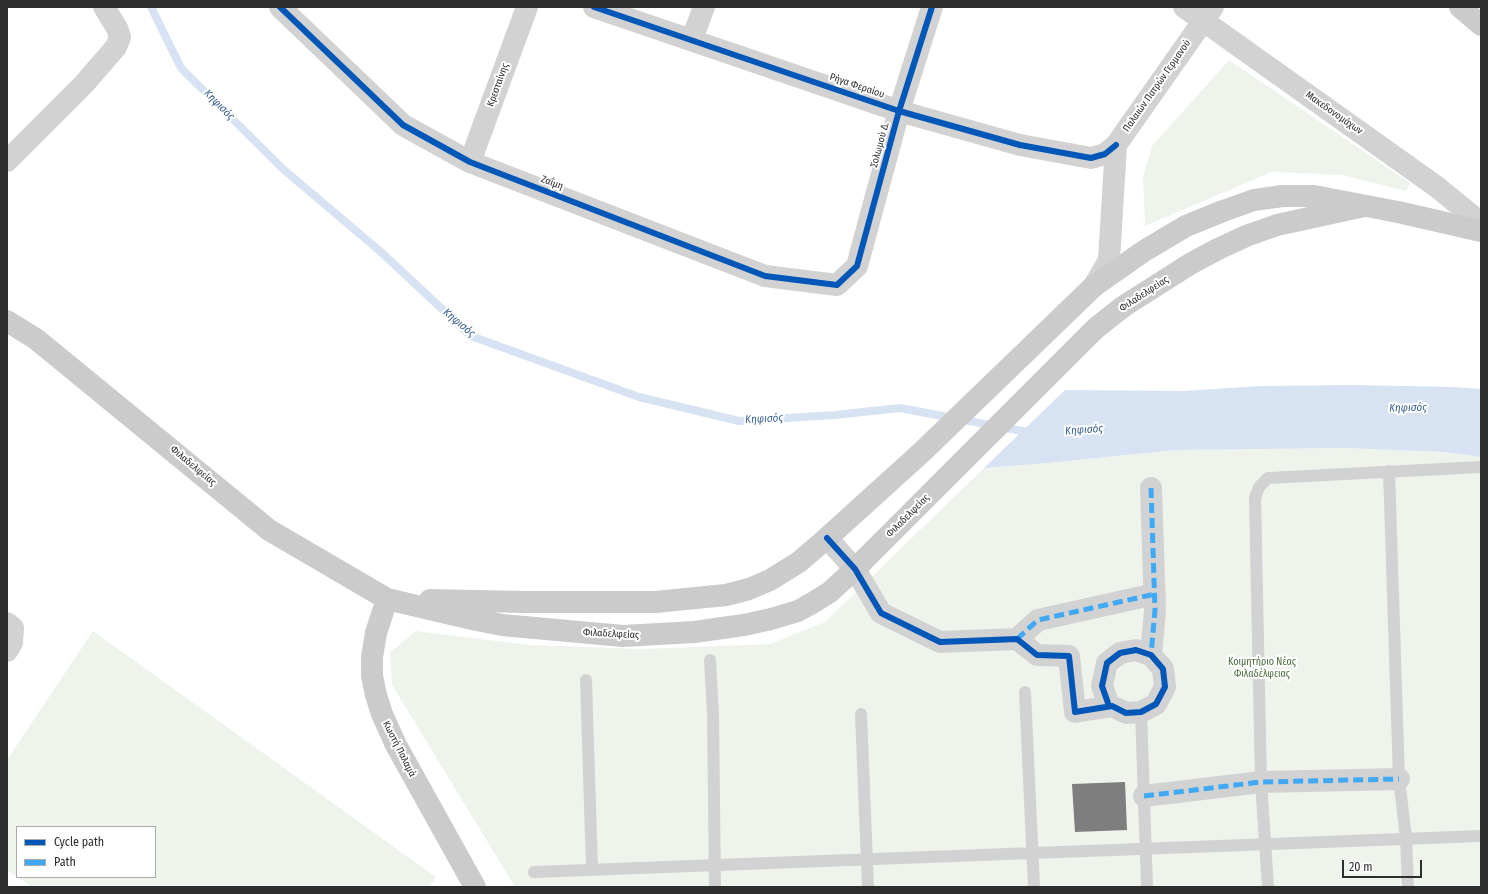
<!DOCTYPE html>
<html>
<head>
<meta charset="utf-8">
<style>
	body { margin:0 }
	#map { position:relative; width:1488px; height:894px; overflow:hidden; background:#fff; font-family:"Fira Sans Condensed",sans-serif }
	canvas { display:block }
	.frame { position:absolute; inset:0; border:8px solid #2d2d2d; pointer-events:none }
	.legend { position:absolute; left:16px; top:826px; width:140px; height:52px; box-sizing:border-box; background:#fff; border:1px solid #ababab; margin:0; padding:5px 7px; list-style:none; font-size:12px; color:#2d2d2d }
	.legend li { display:flex; align-items:center; gap:8px; height:20px }
	.legend b { width:20px; border:1px solid #ababab }
	.scale { position:absolute; left:1342px; top:860px; width:80px; height:18px; box-sizing:border-box; border:2px solid #2d2d2d; border-top:0; padding-left:5px; font-size:12px; line-height:14px; white-space:nowrap; color:#2d2d2d; -webkit-text-stroke:3px #fff; paint-order:stroke }
</style>
</head>
<body>
<div id="map">
<canvas width="1488" height="894"></canvas>
<div class="frame"></div>
<ul class="legend">
<li><b style="height:5px;background:#0057b8"></b>Cycle path</li>
<li><b style="height:5px;background:#3fa9f5"></b>Path</li>
</ul>
<div class="scale">20 m</div>
</div>
<script>
const g = document.querySelector('canvas').getContext('2d');
g.lineJoin = 'round';
function fill(path, color) {
  g.fillStyle = color;
  g.fill(path, 'evenodd');
}
function poly(rows) {
  const path = new Path2D();
  for (const r of rows) {
    path.moveTo(r[0], r[1]);
    for (let i = 2; i < r.length; i += 2) path.lineTo(r[i], r[i + 1]);
  }
  return path;
}
function trace(path, color, width, dash) {
  g.strokeStyle = color;
  g.lineWidth = width;
  g.lineCap = dash ? 'butt' : 'round';
  g.setLineDash(dash || []);
  g.stroke(path);
}
function write(font, color, halo, rows, align = 'center') {
  g.font = font + ' "Fira Sans Condensed",sans-serif';
  g.lineWidth = 4;
  g.setLineDash([]);
  g.textBaseline = 'middle';
  g.strokeStyle = halo;
  g.fillStyle = color;
  for (const [text, x, y, turn = 0] of rows) {
    g.save();
    g.translate(x, y);
    g.rotate((+turn || 0) * Math.PI / 180);
    g.textAlign = isNaN(turn) ? turn : align;
    if (halo) g.strokeText(text, 0, 0);
    g.fillText(text, 0, 0);
    g.restore();
  }
}
fill(poly([
	[1229,60,1410,183,1406,191,1342,175,1272,172,1145,226,1143,177,1152,146],
	[1344,448,1444,452,1481,457,1481,887,515,887,392,685,390,653,415,631,530,645,641,649,770,644,825,622,984,468,1048,463,1176,450],
	[93,631,436,877,429,887,32,887,18,877,155,877,155,827,17,827,17,877,7,870,7,760]
]), '#eef4eb');
fill(poly([
	[1352,385,1454,387,1481,389,1481,457,1444,452,1344,448,1176,450,1048,463,984,468,1065,390,1184,391,1261,386]
]), '#d7e3f2');
trace(poly([
	[151,7,181,68,283,169,381,252,471,336,639,397,739,421,835,415,900,408,1033,433]
]), '#d7e3f2', 8);
fill(poly([
	[1125,782,1127,830,1075,832,1072,784]
]), '#7e7e7e');
trace(poly([
	[1389,471,1399,779,1406,838,1408,887],
	[710,660,713,713,715,887],
	[586,680,592,869],
	[1025,692,1034,887],
	[1141,712,1147,887],
	[861,714,868,887],
	[534,872,1481,836],
	[1268,887,1261,782,1255,498,1259,487,1268,478,1481,467]
]), '#d2d2d2', 12);
trace(poly([
	[280,7,403,125,470,162,765,276,837,285,857,266,899,111,932,7],
	[594,7,899,111,1020,145,1091,158,1105,154,1116,145],
	[1184,7,1437,187,1481,223],
	[692,39,704,7],
	[7,161,84,84,116,47,120,37,117,28,104,7],
	[470,162,527,7],
	[1094,286,1109,260,1116,145,1213,7],
	[1151,488,1155,610,1151,655],
	[827,538,855,569,881,613,940,642,1017,639,1037,655,1069,656,1075,712,1112,706,1126,713,1141,712,1156,704,1165,687,1163,669,1151,655,1136,650,1120,653,1107,663,1102,686,1109,706],
	[7,623,13,628,12,643,7,651],
	[1017,639,1038,620,1155,594],
	[1144,796,1261,782,1399,779]
]), '#d2d2d2', 22);
trace(poly([
	[1460,7,1481,25],
	[7,321,36,339,269,530,387,599,472,619,502,625,623,636,694,632,744,625,771,619,798,611,814,602,830,592,855,569,1096,328,1124,306,1190,264,1216,250,1246,236,1277,225,1364,206],
	[387,599,376,633,372,657,372,676,376,695,382,714,396,745,475,887],
	[430,600,524,602,655,602,726,595,749,589,770,580,799,562,827,538,922,452,1094,286,1144,251,1186,226,1223,211,1254,200,1283,196,1314,196,1398,212,1481,231]
]), '#cbcbcb', 22);
trace(poly([
	[1151,488,1155,610,1151,655],
	[1017,639,1038,620,1155,594],
	[1144,796,1261,782,1399,779]
]), '#3fa9f5', 5, [10, 5]);
trace(poly([
	[280,7,403,125,470,162,765,276,837,285,857,266,899,111,932,7],
	[594,7,899,111,1020,145,1091,158,1105,154,1116,145],
	[827,538,855,569,881,613,940,642,1017,639,1037,655,1069,656,1075,712,1112,706,1126,713,1141,712,1156,704,1165,687,1163,669,1151,655,1136,650,1120,653,1107,663,1102,686,1109,706]
]), '#0057b8', 6);
write('10px', '#2d2d2d', '#fff', [
	["Κρεσταίνης",498,85,-70],
	["Ρήγα Φεραίου",857,86,19],
	["Παλαιών Πατρών Γερμανού",1157,86,-55],
	["Μακεδονομάχων",1334,113,35],
	["Σολωμού Δ.",880,145,-75],
	["Ζαΐμη",552,183,21],
	["Φιλαδελφείας",1144,294,-33],
	["Φιλαδελφείας",193,466,40],
	["Φιλαδελφείας",908,516,-45],
	["Φιλαδελφείας",611,634,3],
	["Κωστή Παλαμά",399,749,63]
]);
write('10px', '#486a3a', '#fff', [
	["Κοιμητήριο Νέας",1262,662],
	["Φιλαδέλφειας",1262,674]
]);
write('italic 11px', '#3a6191', '#fff', [
	["Κηφισός",219,105,45],
	["Κηφισός",459,323,40],
	["Κηφισός",1408,408,-1],
	["Κηφισός",764,419,-3],
	["Κηφισός",1084,430,-4]
]);
</script>
</body>
</html>
